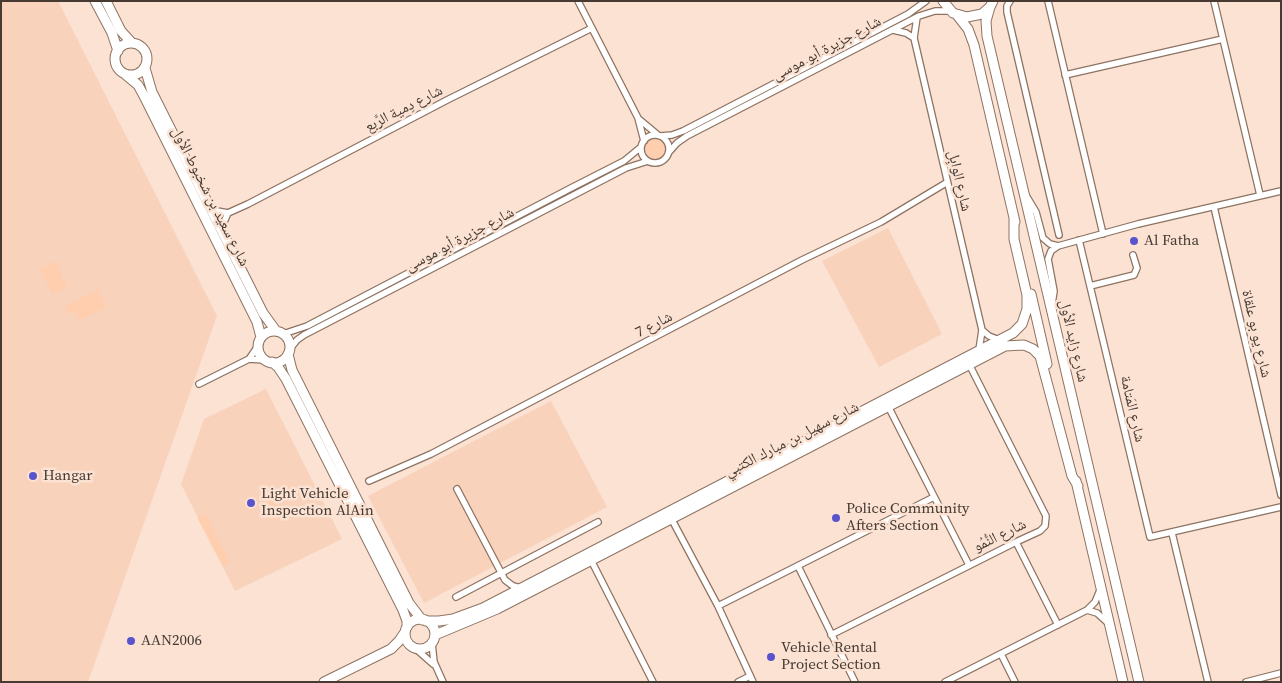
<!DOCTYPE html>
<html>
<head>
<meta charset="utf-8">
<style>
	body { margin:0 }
	#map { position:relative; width:1282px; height:683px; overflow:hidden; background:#fbe2d3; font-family:"Source Serif 4",serif }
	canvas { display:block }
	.frame { position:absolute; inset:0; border:2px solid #463a32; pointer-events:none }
</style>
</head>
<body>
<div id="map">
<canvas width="1282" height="683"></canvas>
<div class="frame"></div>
</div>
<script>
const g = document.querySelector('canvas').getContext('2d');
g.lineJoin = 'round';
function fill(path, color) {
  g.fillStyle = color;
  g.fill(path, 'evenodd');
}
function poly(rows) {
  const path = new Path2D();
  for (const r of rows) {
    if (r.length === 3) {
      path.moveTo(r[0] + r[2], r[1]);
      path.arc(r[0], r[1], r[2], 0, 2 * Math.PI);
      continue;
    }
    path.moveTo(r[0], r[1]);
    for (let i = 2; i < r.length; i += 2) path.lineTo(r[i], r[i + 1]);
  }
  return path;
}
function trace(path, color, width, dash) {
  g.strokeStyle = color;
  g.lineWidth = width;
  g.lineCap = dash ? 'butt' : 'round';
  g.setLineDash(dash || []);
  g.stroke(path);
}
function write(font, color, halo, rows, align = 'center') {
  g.font = font + ' "Source Serif 4","Noto Naskh Arabic",serif';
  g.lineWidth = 5;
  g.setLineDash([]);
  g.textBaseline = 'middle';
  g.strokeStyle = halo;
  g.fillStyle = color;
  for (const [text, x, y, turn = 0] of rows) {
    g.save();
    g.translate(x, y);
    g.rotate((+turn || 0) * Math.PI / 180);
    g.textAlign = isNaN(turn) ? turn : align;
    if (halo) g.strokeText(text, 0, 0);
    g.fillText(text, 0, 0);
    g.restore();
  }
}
fill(poly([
	[1,1,58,1,217,316,88,682,1,682],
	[888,228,942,334,879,367,822,261],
	[266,389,342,539,235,591,181,484,204,419],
	[551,401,607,507,424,603,368,496]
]), '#f8d2bb');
fill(poly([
	[655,149,10],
	[55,261,67,287,52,294,40,269],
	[101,288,103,290,99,292,106,307,80,320,75,311,68,314,64,307],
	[271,497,282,519,276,522,268,507,267,498],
	[205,513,230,563,223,567,197,517]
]), '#feceaf');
const street = poly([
	[578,1,638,118,644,141],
	[1010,1,1007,6,1007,12,1059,235],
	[1048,1,1103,234],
	[1214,1,1260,195],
	[917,17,914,38,982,330,979,350],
	[893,30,906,33,914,38],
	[1065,75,1223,39],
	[640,120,658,135],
	[655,149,14],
	[660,136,672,135,683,131,908,14,926,1],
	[669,152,677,143,687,136,919,16,935,11,950,11],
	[1027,197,1036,212,1043,238,1050,244,1058,246],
	[1214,207,1281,495],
	[212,210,228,213,248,204,449,99,592,28],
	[221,229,228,213],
	[1079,240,1150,537,1281,507],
	[1090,286,1134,275,1137,268,1133,255],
	[1052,304,1054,291,1048,259,1051,251,1058,246,1138,224,1281,191],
	[982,330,989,336,999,340],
	[283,334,307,326,571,188,624,161,641,147],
	[289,350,297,340,304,335,626,168,648,161],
	[249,359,258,346],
	[199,384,249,359,265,360],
	[888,406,969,565],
	[369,481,431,454,802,260,881,222,946,183],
	[457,489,505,580,513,586,521,588],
	[671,518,718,606,753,682],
	[1172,533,1208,682],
	[1016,542,1058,625],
	[591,560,653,682],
	[798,566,855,682],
	[456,597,598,522],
	[718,606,934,497],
	[1087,610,1097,613,1108,623],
	[831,635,1016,542,1040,531,1045,526,1046,516,969,364],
	[432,643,434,662,443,682],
	[416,649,433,664],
	[1001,654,1015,682],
	[738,682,750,676],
	[945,682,1087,610,1095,602,1100,590],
	[1246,682,1281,673]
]);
const secondary = poly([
	[95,1,112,33,118,51],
	[106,1,121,31,132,43],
	[943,1,953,13,967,17,982,14,990,7,993,1],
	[990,7,986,21,987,36,1139,682],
	[957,15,968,29,974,45,1015,222],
	[131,59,16],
	[145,68,152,92,263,313,276,331],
	[126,75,138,85,143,94,257,322,261,337],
	[1031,294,1047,364],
	[274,347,16],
	[288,354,292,370,409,603,422,620],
	[272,362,278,367,286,379,403,610,407,621,407,627],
	[1076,481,1123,682],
	[420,634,15],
	[426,621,439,621,453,619,483,608,1013,333,1022,324,1027,309,1027,295,1014,239,1014,217],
	[435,635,497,609,1005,346,1024,345,1033,349,1040,356,1072,476,1078,486],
	[324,682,391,649,399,641,405,632]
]);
trace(street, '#8e7362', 8);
trace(secondary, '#8e7362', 11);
trace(street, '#fff', 5.5);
trace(secondary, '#fff', 9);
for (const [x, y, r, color] of [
	[1134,241,5,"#5954cc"],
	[33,476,5,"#5954cc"],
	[251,503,5,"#5954cc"],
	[836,518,5,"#5954cc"],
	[131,641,5,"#5954cc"],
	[771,657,5,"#5954cc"]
]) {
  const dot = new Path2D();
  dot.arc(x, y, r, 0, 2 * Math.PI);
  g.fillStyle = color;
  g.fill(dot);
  trace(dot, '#fbe2d3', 2);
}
write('15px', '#463a32', '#fbe2d3', [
	["شارع جزيرة أبو موسى",827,49,-28],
	["شارع دِمية الرَّبع",404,109,-27],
	["شارع الوابِل",959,181,77],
	["شارع سعيد بن شخبوط الأول",210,197,63],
	["شارع جزيرة أبو موسى",460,240,-28],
	["شارع 7",654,325,-27],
	["شارع يو بو علقاة",1256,334,77],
	["شارع زايد الأول",1073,341,77],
	["شارع المَتامة",1132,409,77],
	["شارع سهيل بن مبارك الكتبي",792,440,-27],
	["شارع النُّمُو",1000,536,-26]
]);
write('15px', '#463a32', '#fbe2d3', [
	["Al Fatha",1144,241],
	["Hangar",43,476],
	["Light Vehicle",261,494],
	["Inspection AlAin",261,511],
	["Police Community",846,509],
	["Afters Section",846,526],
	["AAN2006",141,641],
	["Vehicle Rental",781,648],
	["Project Section",781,665]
], 'left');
</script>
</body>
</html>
